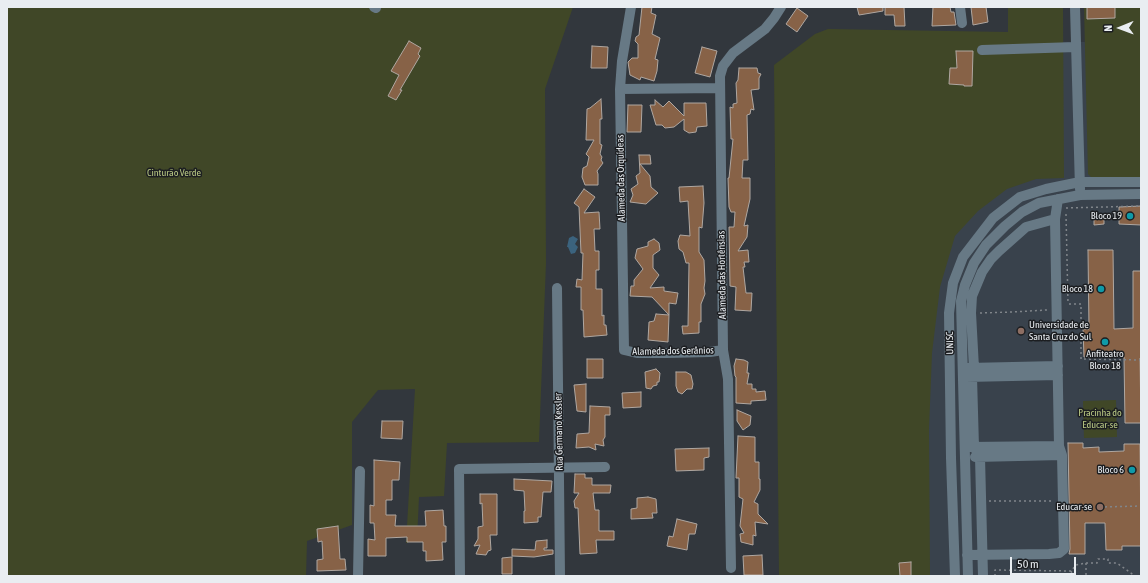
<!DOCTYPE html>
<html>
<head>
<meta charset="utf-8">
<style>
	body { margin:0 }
	#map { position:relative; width:1148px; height:583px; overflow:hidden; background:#32373d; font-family:"Asap Condensed",sans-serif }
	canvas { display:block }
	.frame { position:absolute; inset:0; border:8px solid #e9edf1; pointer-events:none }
	.north { position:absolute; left:1100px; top:8px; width:40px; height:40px; -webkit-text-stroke:3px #1c1e21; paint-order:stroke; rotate:269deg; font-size:11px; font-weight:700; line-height:16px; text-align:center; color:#e9edf1 }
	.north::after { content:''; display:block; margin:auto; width:14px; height:18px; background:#e9edf1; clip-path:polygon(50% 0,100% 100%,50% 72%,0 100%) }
	.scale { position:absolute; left:1010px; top:557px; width:66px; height:18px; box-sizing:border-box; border:2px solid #e9edf1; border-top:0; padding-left:5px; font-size:12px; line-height:14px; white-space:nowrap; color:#e9edf1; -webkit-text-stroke:3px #1c1e21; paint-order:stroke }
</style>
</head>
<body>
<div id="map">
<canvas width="1148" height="583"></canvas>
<div class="frame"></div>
<div class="north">N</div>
<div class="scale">50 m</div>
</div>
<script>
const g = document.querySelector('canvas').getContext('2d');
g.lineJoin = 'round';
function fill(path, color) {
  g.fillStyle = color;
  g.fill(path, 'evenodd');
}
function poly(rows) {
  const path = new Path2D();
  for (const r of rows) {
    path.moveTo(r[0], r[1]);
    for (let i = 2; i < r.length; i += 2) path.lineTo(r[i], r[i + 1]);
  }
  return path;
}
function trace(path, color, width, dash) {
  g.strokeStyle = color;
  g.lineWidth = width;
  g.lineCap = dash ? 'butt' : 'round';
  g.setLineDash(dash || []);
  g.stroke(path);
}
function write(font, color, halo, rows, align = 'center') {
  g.font = font + ' "Asap Condensed",sans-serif';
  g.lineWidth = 3;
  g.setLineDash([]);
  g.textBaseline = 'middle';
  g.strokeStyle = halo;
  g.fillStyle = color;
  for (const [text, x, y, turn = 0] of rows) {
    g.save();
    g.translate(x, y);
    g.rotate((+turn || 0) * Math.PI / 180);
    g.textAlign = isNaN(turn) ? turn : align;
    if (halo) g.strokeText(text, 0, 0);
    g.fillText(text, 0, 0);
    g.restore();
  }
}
fill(poly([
	[1141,7,1141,576,860,576,924,41,1093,42]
]), '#39424c');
fill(poly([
	[7,7,573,7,545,89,546,263,539,442,447,443,444,496,419,497,417,540,406,543,415,389,378,390,352,422,352,525,307,541,306,576,7,576],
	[1008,7,1063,7,1064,178,1036,179,1007,189,978,211,955,236,940,287,932,353,929,429,930,576,779,576,774,65,815,34,828,29,1008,32],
	[1084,7,1141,7,1141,177,1091,177,1088,174],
	[1116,400,1117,437,1084,438,1083,401]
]), '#404727');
fill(poly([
	[573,236,578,239,575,244,578,247,575,253,571,254,568,247,567,247,569,238]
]), '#3b637e');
const building = poly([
	[642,7,652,7,651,13,656,15,652,34,660,38,655,59,658,60,657,71,654,81,641,77,640,80,630,75,628,62,632,58,638,58,638,44,635,41,636,37,639,35,642,7],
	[857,7,883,7,883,11,859,15,857,7],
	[885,7,904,7,905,26,895,26,894,15,885,15,885,7],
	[933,7,950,7,951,12,954,12,956,25,932,26,933,7],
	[971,7,986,7,988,22,973,25,971,7],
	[1087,7,1115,7,1115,18,1087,19,1087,7],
	[797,8,808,16,797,32,786,24,797,8],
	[409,41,421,48,418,54,420,56,400,90,402,90,396,100,388,96,399,75,391,71,409,41],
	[592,46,608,47,607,68,591,68,592,46],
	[702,47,717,51,710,77,695,73,702,47],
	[956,51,973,51,972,86,964,86,964,85,949,84,950,68,957,68,956,51],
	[739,68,757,68,758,73,761,74,759,78,759,89,751,90,754,110,751,109,750,114,747,115,748,160,743,160,742,178,750,178,750,199,744,226,748,225,747,237,738,251,748,250,749,262,744,262,745,267,743,267,746,293,752,293,751,311,735,310,736,287,730,286,729,227,734,227,735,212,731,212,729,207,728,178,729,178,733,139,731,139,730,107,733,108,733,104,737,103,736,83,738,80,739,68],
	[601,99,602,119,600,119,600,144,602,145,600,154,602,157,601,160,603,163,597,171,598,174,598,185,585,185,582,177,583,168,587,166,589,157,586,154,594,140,586,140,587,109,590,108,601,99],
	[655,100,663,107,669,101,684,116,684,103,706,103,707,126,697,127,696,132,689,133,684,130,684,119,674,127,665,128,662,125,656,125,650,105,655,105,655,100],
	[628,105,642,105,641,132,627,132,628,105],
	[639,155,650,155,651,164,640,164,650,176,651,187,658,193,646,204,630,202,633,195,631,189,638,184,636,176,640,173,639,155],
	[703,186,704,203,702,228,699,227,699,252,704,260,705,281,704,288,705,294,701,304,701,322,699,322,699,333,683,334,682,326,688,326,689,263,686,263,683,252,679,249,678,241,680,235,690,236,688,201,680,202,679,187,703,186],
	[584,189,595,197,584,213,599,212,600,229,594,229,595,251,599,251,599,270,596,270,596,289,602,289,602,316,604,315,604,325,606,325,607,335,584,337,583,310,581,310,581,287,576,287,577,279,582,280,583,253,581,253,579,207,574,203,584,189],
	[1141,206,1141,225,1119,224,1119,207,1141,206],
	[1094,216,1104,216,1104,224,1094,225,1094,216],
	[654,239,659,243,660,250,653,255,653,268,659,275,650,288,664,287,664,291,678,293,676,304,669,303,669,315,652,297,630,296,631,286,634,286,634,280,643,269,635,258,637,249,648,246,648,242,654,239],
	[1088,250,1113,250,1114,329,1133,328,1133,271,1141,271,1141,358,1140,358,1141,423,1125,423,1124,357,1084,357,1083,329,1089,329,1088,250],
	[656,314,669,315,668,342,648,340,649,322,654,321,656,314],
	[587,359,603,359,603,378,587,378,587,359],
	[736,359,744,360,748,362,747,373,749,373,747,384,752,384,752,389,756,389,756,392,765,391,766,400,751,401,751,404,736,403,736,377,735,376,734,366,736,359],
	[656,369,660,373,659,382,657,382,657,385,653,386,651,389,646,388,645,372,656,369],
	[676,372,686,372,691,375,693,384,692,389,687,389,682,394,678,392,676,386,676,372],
	[586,384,586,412,577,411,574,385,586,384],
	[641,392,641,407,623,408,622,393,641,392],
	[590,406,610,407,610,415,605,415,605,437,603,440,604,446,595,444,596,450,589,447,576,448,577,434,589,433,590,406],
	[737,410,751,416,750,425,743,430,737,421,737,410],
	[382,421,403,421,402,439,381,438,382,421],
	[738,436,755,437,755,462,759,462,759,479,760,479,760,490,754,502,758,504,758,514,768,524,755,522,756,536,753,535,753,545,741,542,740,534,744,533,740,526,743,499,739,497,739,478,736,478,738,436],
	[1068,443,1083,443,1083,448,1099,447,1099,452,1124,451,1124,444,1140,444,1141,546,1122,546,1122,550,1106,550,1105,523,1085,523,1085,554,1069,554,1070,549,1068,443],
	[709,448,709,457,704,458,704,470,676,471,675,449,709,448],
	[374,460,400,462,399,480,392,480,392,500,386,500,386,515,396,515,395,526,426,526,425,511,443,510,444,526,446,526,446,542,442,542,443,560,426,561,426,551,423,551,423,542,407,542,407,537,386,538,386,556,368,556,368,539,375,540,374,523,370,523,370,505,374,506,374,460],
	[575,474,585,474,585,478,592,478,592,485,611,485,610,493,593,493,595,510,599,510,599,531,614,531,614,540,596,540,597,553,580,554,578,508,575,508,574,501,579,493,574,493,575,474],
	[514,479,552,481,551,492,543,492,541,517,538,517,538,522,524,523,524,511,525,511,524,491,514,490,514,479],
	[480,494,497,494,497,535,490,535,491,550,488,551,486,555,476,554,480,545,474,546,478,539,478,527,483,526,482,503,480,504,480,494],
	[648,497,656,499,657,513,652,513,653,518,631,519,631,509,637,508,637,498,648,497],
	[677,519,697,524,695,534,689,534,687,550,667,546,669,536,673,537,677,519],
	[338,526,340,559,345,559,346,570,317,571,317,560,323,559,322,541,318,542,317,529,338,526],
	[547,540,547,548,544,548,544,550,553,550,553,554,534,557,512,556,512,549,535,550,536,541,547,540],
	[762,555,763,575,744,575,743,556,762,555],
	[512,557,512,574,502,574,502,558,512,557],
	[911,562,911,576,900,576,899,563,911,562]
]);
fill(building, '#876247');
trace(building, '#afa7a1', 1);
trace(poly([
	[1066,208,1141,206],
	[1066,214,1068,304],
	[1069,304,1081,304,1081,359,1141,360],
	[980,313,1012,312,1047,310],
	[989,501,1054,501],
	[1100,507,1141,506],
	[1086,563,1097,563,1098,559,1108,559,1108,563,1117,563,1135,576],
	[1071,571,1073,576],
	[995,576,995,570,1071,571,1076,565,1086,563,1086,576]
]), '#80858a', 1.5, [2, 3]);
trace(poly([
	[374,7,376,8],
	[631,7,622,61,620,89,624,350,637,353,666,353,710,352,723,350],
	[960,7,962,23],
	[1075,7,1080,189],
	[982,50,1076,47],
	[620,89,720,88],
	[557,288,560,576],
	[968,368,1058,366],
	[966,377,1058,375],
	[969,447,1059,446],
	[975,457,1062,455],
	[967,555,1049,554,1059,553,1064,549,1062,455,1059,446,1055,219,1058,199],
	[731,568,728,379,723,350,720,76,723,66,733,53,765,29,774,18,781,7],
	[358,576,360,471],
	[460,576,459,469,605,467],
	[955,576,951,458,949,313,953,283,963,257,993,218,1020,197,1046,189,1080,182,1141,182],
	[968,576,961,301,965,285,974,263,986,245,1005,226,1022,212,1039,203,1080,195,1141,194],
	[983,576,980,457,974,447,972,377,974,368,971,313,972,296,982,272,991,259,999,251,1026,227,1055,219]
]), '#677985', 10);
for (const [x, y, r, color] of [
	[1130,216,4,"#0f9aa8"],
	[1101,289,4,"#0f9aa8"],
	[1021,331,4,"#8d6e63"],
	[1105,342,4,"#0f9aa8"],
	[1132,470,4,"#0f9aa8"],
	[1100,507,4,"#8d6e63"]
]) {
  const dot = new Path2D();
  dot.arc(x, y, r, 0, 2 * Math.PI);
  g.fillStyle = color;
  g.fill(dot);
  trace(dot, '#1c1e21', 1.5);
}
write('10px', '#bac984', '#1c1e21', [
	["Cinturão Verde",174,173],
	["Pracinha do",1100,413],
	["Educar-se",1100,425]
]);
write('10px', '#e9edf1', '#1c1e21', [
	["Alameda das Orquídeas",621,178,-91],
	["Alameda das Hortênsias",722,275,-91],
	["UNISC",950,343,-91],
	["Alameda dos Gerânios",673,351,-1],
	["Rua Germano Kessler",559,432,-91]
]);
write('10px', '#e9edf1', '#1c1e21', [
	["Bloco 19",1122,216],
	["Bloco 18",1093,289],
	["Universidade de",1029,325,"left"],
	["Santa Cruz do Sul",1029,337,"left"],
	["Anfiteatro",1105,354,"center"],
	["Bloco 18",1105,366,"center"],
	["Bloco 6",1124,470],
	["Educar-se",1092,507]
], 'right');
</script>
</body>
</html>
